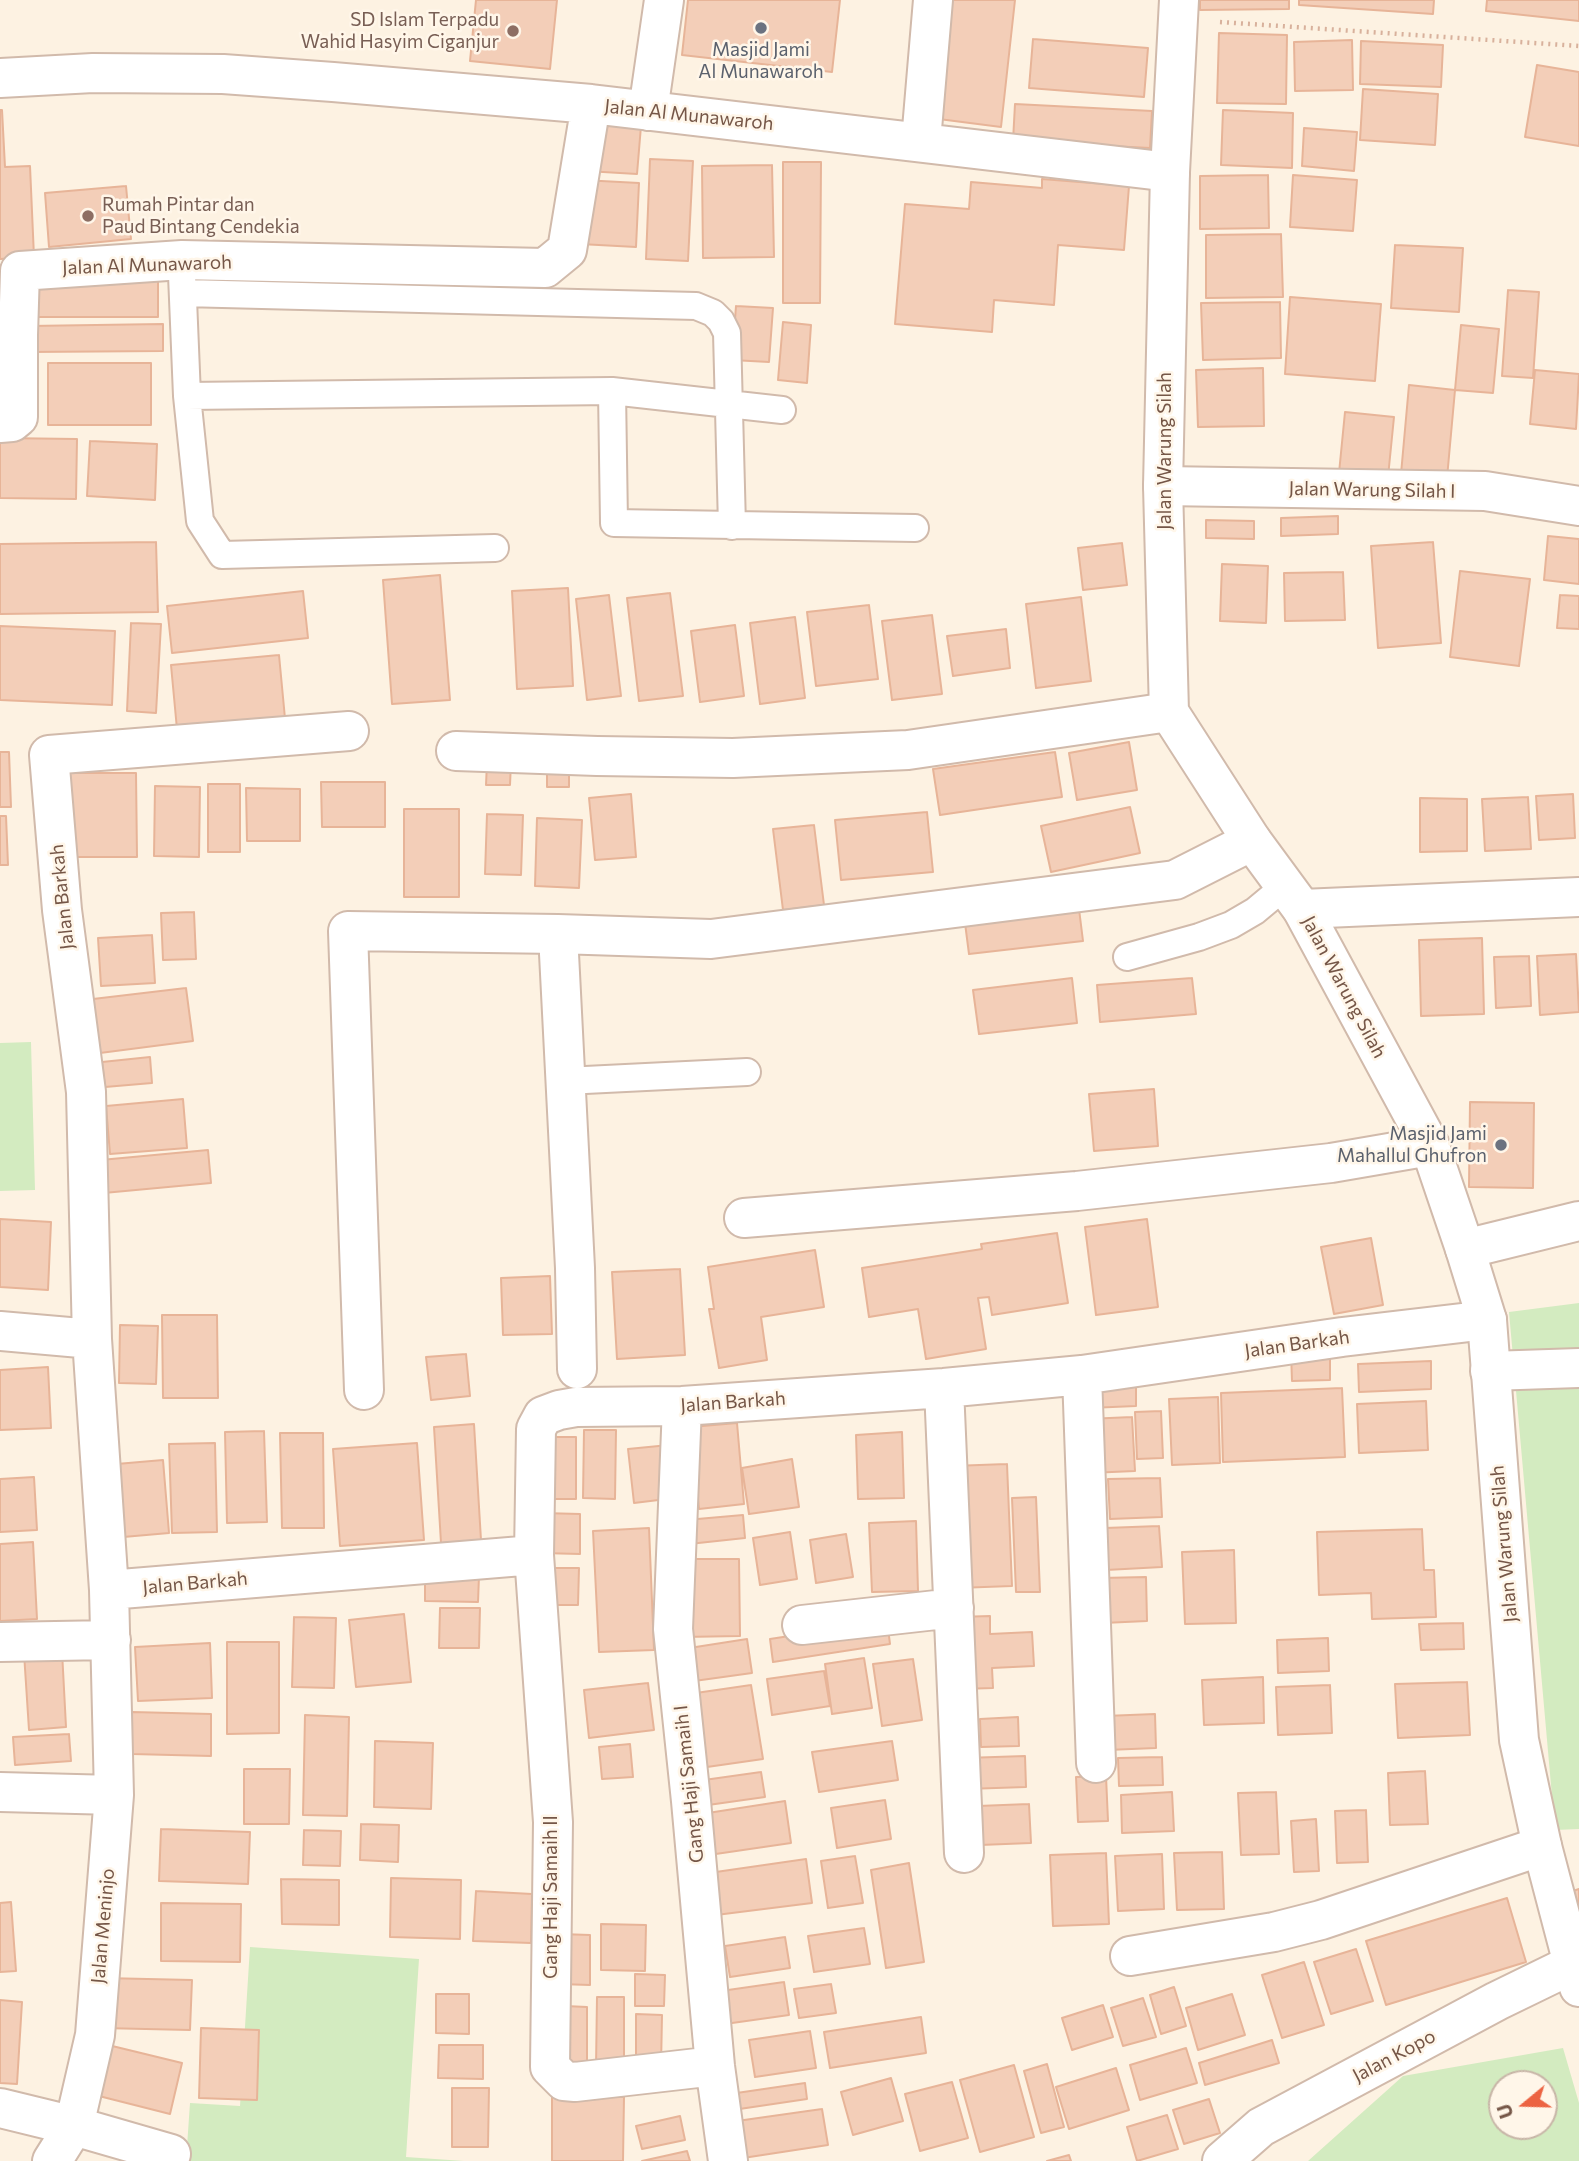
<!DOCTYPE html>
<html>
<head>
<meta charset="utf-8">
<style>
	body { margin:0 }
	#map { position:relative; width:1579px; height:2161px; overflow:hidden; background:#fdf2e2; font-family:Commissioner,sans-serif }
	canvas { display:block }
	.north { position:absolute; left:1488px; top:2070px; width:70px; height:70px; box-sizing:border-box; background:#fff6e9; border:2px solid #c8b6a8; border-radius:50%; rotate:251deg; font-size:19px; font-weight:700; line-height:28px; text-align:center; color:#755647 }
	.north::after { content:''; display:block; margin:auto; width:24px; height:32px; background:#ec6342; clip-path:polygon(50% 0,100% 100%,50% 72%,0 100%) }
</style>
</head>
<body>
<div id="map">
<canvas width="1579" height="2161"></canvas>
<div class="north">U</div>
</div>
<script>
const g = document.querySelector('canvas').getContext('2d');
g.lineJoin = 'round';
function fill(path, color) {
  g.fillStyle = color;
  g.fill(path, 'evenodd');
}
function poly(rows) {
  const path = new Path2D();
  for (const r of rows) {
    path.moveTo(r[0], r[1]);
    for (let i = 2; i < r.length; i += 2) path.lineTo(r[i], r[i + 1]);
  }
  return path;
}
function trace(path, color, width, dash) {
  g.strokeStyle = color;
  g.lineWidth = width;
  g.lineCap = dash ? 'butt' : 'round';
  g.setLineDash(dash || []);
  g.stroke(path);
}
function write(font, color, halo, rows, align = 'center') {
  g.font = font + ' Commissioner,sans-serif';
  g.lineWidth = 5;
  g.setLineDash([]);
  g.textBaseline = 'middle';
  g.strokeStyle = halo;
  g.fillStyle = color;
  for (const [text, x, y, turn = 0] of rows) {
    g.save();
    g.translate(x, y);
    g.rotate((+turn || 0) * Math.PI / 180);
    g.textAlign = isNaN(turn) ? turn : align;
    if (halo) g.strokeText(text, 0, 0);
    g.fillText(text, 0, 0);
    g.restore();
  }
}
fill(poly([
	[31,1042,35,1190,0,1191,0,1043],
	[1579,1303,1579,1829,1555,1830,1509,1312],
	[250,1947,419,1959,406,2157,464,2161,186,2161,190,2103,240,2106],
	[1563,2048,1579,2103,1579,2161,1308,2161,1403,2076],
	[1502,2084,1544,2084,1544,2126,1502,2126]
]), '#d3ebc0');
const building = poly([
	[476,0,557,0,550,69,470,61,476,0],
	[688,0,840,0,832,72,682,55,688,0],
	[944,0,1015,0,1001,127,931,118,944,0],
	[1200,0,1289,0,1289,9,1200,10,1200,0],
	[1299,0,1434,0,1433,14,1299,5,1299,0],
	[1487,0,1579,0,1579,21,1486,11,1487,0],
	[1219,33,1287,35,1286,104,1217,103,1219,33],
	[1033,39,1148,48,1144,97,1029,88,1033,39],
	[1352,40,1353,90,1295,91,1294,42,1352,40],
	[1361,41,1443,45,1441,87,1360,84,1361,41],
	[1537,65,1579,72,1579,146,1525,137,1537,65],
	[1363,89,1438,94,1435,145,1360,140,1363,89],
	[1015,104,1152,111,1150,148,1013,141,1015,104],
	[0,110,2,110,5,167,30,166,34,257,0,259,0,110],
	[1223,110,1293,113,1292,168,1221,165,1223,110],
	[589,122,641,126,637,174,586,171,589,122],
	[1304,128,1357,132,1354,171,1302,166,1304,128],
	[650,159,693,161,688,261,646,259,650,159],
	[783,162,821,162,820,303,783,303,783,162],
	[772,165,774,257,703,258,702,166,772,165],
	[1268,175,1269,228,1200,229,1200,176,1268,175],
	[1293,175,1357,180,1353,231,1290,227,1293,175],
	[1042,179,1129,186,1124,250,1058,245,1054,305,994,300,992,332,895,324,905,204,969,209,971,182,1042,188,1042,179],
	[582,180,639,183,636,247,580,244,582,180],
	[126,186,131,239,49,247,45,193,126,186],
	[1281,234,1283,297,1206,298,1206,235,1281,234],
	[1395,245,1463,248,1459,312,1391,308,1395,245],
	[38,275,158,275,158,317,38,317,38,275],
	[1508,290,1539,292,1533,378,1502,376,1508,290],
	[1290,297,1381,304,1375,381,1285,374,1290,297],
	[1280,302,1281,358,1203,360,1201,303,1280,302],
	[736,306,773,308,769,362,732,360,736,306],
	[783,322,811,325,807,383,778,380,783,322],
	[163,324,163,351,29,352,29,326,163,324],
	[1461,325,1499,329,1493,393,1455,390,1461,325],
	[48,363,151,363,151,425,48,425,48,363],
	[1263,368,1264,426,1198,427,1196,370,1263,368],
	[1535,370,1579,374,1576,429,1530,424,1535,370],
	[1409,385,1455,390,1447,478,1401,474,1409,385],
	[1345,412,1394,417,1388,477,1339,473,1345,412],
	[0,438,77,439,76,499,0,498,0,438],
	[90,441,157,444,155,500,87,496,90,441],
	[1338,516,1338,534,1281,536,1281,518,1338,516],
	[1206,520,1254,521,1254,539,1206,538,1206,520],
	[1548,536,1579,539,1579,584,1544,580,1548,536],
	[156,542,158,612,0,614,0,544,156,542],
	[1433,542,1441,643,1378,648,1371,546,1433,542],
	[1122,543,1127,585,1083,590,1078,548,1122,543],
	[1222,564,1268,566,1266,623,1220,621,1222,564],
	[1460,571,1530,579,1519,666,1450,657,1460,571],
	[1343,572,1345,620,1285,621,1284,573,1343,572],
	[440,575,450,700,392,704,383,580,440,575],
	[568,588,573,686,517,689,512,591,568,588],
	[303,591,308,638,172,653,167,606,303,591],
	[670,593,683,696,639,701,627,598,670,593],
	[609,595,621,696,587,700,576,599,609,595],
	[1560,595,1579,596,1579,629,1557,628,1560,595],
	[1081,597,1091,681,1036,688,1026,604,1081,597],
	[869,605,878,679,816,686,807,612,869,605],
	[932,615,942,694,892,700,882,621,932,615],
	[795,617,805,698,760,704,750,623,795,617],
	[131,623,161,624,156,713,127,711,131,623],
	[735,625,744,696,700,702,691,631,735,625],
	[0,626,115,631,112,705,0,700,0,626],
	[1006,629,1010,668,953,676,947,636,1006,629],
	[279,655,286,729,178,740,171,665,279,655],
	[1129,742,1137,790,1077,800,1069,753,1129,742],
	[0,752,9,752,11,807,0,807,0,752],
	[1055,752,1062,797,940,815,933,769,1055,752],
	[487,762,511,762,510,785,486,785,487,762],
	[547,769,569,769,569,787,547,787,547,769],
	[62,773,136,773,137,857,62,857,62,773],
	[321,782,385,782,385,827,322,827,321,782],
	[208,784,240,784,240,852,208,852,208,784],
	[155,786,200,787,199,857,154,856,155,786],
	[246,788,300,789,300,841,247,841,246,788],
	[631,794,636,857,595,860,589,798,631,794],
	[1573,794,1575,838,1539,840,1536,796,1573,794],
	[1528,797,1531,849,1485,851,1482,799,1528,797],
	[1420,798,1467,799,1467,851,1420,852,1420,798],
	[1130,807,1140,853,1051,872,1041,826,1130,807],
	[404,809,459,809,459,897,404,897,404,809],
	[927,812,933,872,841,880,835,820,927,812],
	[487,814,523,815,521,875,485,874,487,814],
	[0,816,6,816,8,865,0,865,0,816],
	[537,818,582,820,579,888,535,886,537,818],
	[814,825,824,905,783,910,773,829,814,825],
	[1079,909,1083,941,969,954,965,923,1079,909],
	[194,912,196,959,163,960,161,913,194,912],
	[152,935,155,983,101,986,98,938,152,935],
	[1482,938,1484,1014,1421,1016,1419,940,1482,938],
	[1576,954,1579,1012,1540,1015,1537,956,1576,954],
	[1529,956,1531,1006,1496,1008,1494,957,1529,956],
	[1072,978,1077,1023,979,1034,973,990,1072,978],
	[1192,978,1196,1014,1100,1022,1097,985,1192,978],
	[186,988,193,1041,100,1053,93,999,186,988],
	[150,1057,152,1083,105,1087,102,1062,150,1057],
	[1154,1089,1158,1146,1094,1151,1089,1094,1154,1089],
	[183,1099,187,1148,110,1154,106,1106,183,1099],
	[1470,1102,1534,1103,1533,1188,1469,1187,1470,1102],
	[208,1150,211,1183,93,1194,90,1161,208,1150],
	[0,1219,51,1222,48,1290,0,1287,0,1219],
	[1147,1219,1158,1307,1096,1315,1085,1227,1147,1219],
	[1057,1233,1068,1303,992,1315,989,1297,978,1298,986,1349,926,1359,918,1309,869,1317,862,1268,982,1249,981,1244,1057,1233],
	[1371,1238,1383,1305,1334,1314,1321,1247,1371,1238],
	[815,1250,824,1307,761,1317,767,1360,719,1368,709,1309,714,1309,708,1267,815,1250],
	[680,1269,685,1355,617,1359,612,1272,680,1269],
	[550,1276,552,1334,503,1335,501,1278,550,1276],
	[162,1315,217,1315,218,1398,163,1398,162,1315],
	[120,1325,158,1326,156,1384,119,1383,120,1325],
	[1330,1351,1330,1380,1292,1381,1291,1352,1330,1351],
	[466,1354,470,1396,431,1400,426,1357,466,1354],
	[1431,1361,1431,1389,1359,1392,1358,1364,1431,1361],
	[48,1367,51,1428,0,1430,0,1370,48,1367],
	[1136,1382,1136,1406,1089,1408,1088,1384,1136,1382],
	[1342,1388,1345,1457,1223,1462,1221,1393,1342,1388],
	[1218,1397,1220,1463,1172,1465,1169,1399,1218,1397],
	[1426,1401,1428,1450,1359,1453,1357,1404,1426,1401],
	[1161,1411,1163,1458,1137,1459,1135,1412,1161,1411],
	[1132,1417,1135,1471,1089,1473,1087,1419,1132,1417],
	[737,1423,744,1504,699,1509,691,1427,737,1423],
	[474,1424,481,1540,441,1543,434,1427,474,1424],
	[584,1430,616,1430,615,1499,583,1498,584,1430],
	[264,1431,267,1522,227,1523,225,1432,264,1431],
	[902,1432,904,1498,858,1499,856,1435,902,1432],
	[280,1433,323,1433,324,1528,282,1528,280,1433],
	[540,1437,576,1437,576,1499,539,1499,540,1437],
	[215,1443,217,1532,172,1533,169,1444,215,1443],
	[417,1443,424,1540,340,1546,333,1449,417,1443],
	[669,1445,675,1498,634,1503,628,1449,669,1445],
	[792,1459,799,1507,749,1514,742,1468,792,1459],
	[163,1460,169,1533,112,1538,105,1465,163,1460],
	[1007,1464,1012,1586,957,1588,952,1466,1007,1464],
	[34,1477,37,1530,0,1532,0,1479,34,1477],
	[1160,1478,1162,1517,1110,1519,1108,1479,1160,1478],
	[1036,1497,1040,1592,1016,1592,1012,1498,1036,1497],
	[542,1513,580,1514,580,1554,541,1553,542,1513],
	[743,1515,745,1538,689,1544,686,1520,743,1515],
	[916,1521,918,1591,872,1592,869,1523,916,1521],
	[1159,1526,1162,1567,1106,1570,1105,1528,1159,1526],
	[649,1528,654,1650,599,1652,593,1531,649,1528],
	[1422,1529,1424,1570,1434,1570,1436,1617,1372,1619,1371,1593,1319,1595,1317,1532,1422,1529],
	[790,1532,797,1579,760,1585,753,1538,790,1532],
	[846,1534,853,1577,816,1583,810,1540,846,1534],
	[33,1542,37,1619,0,1621,0,1544,33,1542],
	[1234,1550,1236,1623,1185,1624,1182,1552,1234,1550],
	[680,1559,739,1559,740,1636,682,1637,680,1559],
	[541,1568,579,1568,578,1605,540,1605,541,1568],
	[425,1576,479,1576,478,1602,425,1601,425,1576],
	[1146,1577,1147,1621,1103,1623,1101,1578,1146,1577],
	[440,1608,480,1608,479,1648,439,1648,440,1608],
	[404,1614,411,1682,356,1687,349,1620,404,1614],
	[990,1616,990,1634,1032,1632,1034,1666,992,1668,993,1688,961,1689,958,1617,990,1616],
	[294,1617,336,1618,334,1688,292,1687,294,1617],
	[887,1621,890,1644,773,1662,770,1639,887,1621],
	[1463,1623,1464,1649,1421,1650,1419,1624,1463,1623],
	[1328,1638,1329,1671,1278,1673,1277,1640,1328,1638],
	[747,1639,752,1673,687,1682,683,1649,747,1639],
	[227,1642,279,1642,279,1733,227,1734,227,1642],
	[210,1643,212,1698,138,1701,135,1647,210,1643],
	[62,1651,66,1727,29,1730,24,1653,62,1651],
	[864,1658,872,1708,832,1714,825,1664,864,1658],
	[913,1659,922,1720,882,1726,873,1664,913,1659],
	[824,1671,830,1706,772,1715,767,1679,824,1671],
	[1263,1677,1264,1723,1204,1725,1202,1680,1263,1677],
	[1467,1682,1470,1735,1398,1738,1395,1684,1467,1682],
	[648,1683,654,1730,589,1738,584,1690,648,1683],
	[751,1685,763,1759,700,1768,689,1694,751,1685],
	[1330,1685,1332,1733,1278,1735,1276,1687,1330,1685],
	[132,1712,211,1714,211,1756,132,1754,132,1712],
	[1155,1714,1156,1748,1107,1750,1105,1716,1155,1714],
	[305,1715,349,1717,347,1816,303,1815,305,1715],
	[1018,1717,1019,1746,981,1747,980,1719,1018,1717],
	[69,1734,71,1761,15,1765,13,1737,69,1734],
	[375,1741,433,1743,431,1809,374,1807,375,1741],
	[892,1741,898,1780,819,1792,812,1752,892,1741],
	[630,1744,633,1777,602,1779,599,1747,630,1744],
	[1025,1756,1026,1787,966,1789,965,1758,1025,1756],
	[1162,1757,1163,1785,1119,1786,1118,1758,1162,1757],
	[244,1769,290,1769,289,1824,244,1824,244,1769],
	[1425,1771,1428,1824,1390,1825,1388,1773,1425,1771],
	[761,1772,765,1797,701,1806,697,1781,761,1772],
	[1106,1776,1108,1821,1078,1822,1076,1777,1106,1776],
	[1172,1792,1174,1831,1122,1833,1121,1795,1172,1792],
	[1276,1792,1279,1854,1241,1855,1238,1793,1276,1792],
	[885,1800,891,1839,837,1848,831,1808,885,1800],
	[785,1801,791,1843,702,1856,695,1815,785,1801],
	[1029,1804,1031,1843,980,1845,978,1806,1029,1804],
	[1366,1810,1368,1862,1337,1863,1335,1811,1366,1810],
	[1316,1819,1319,1871,1294,1872,1291,1821,1316,1819],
	[361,1824,399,1825,398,1862,360,1860,361,1824],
	[161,1829,250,1832,248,1884,159,1881,161,1829],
	[304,1830,341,1831,340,1866,303,1865,304,1830],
	[1222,1852,1224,1909,1177,1910,1174,1853,1222,1852],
	[1106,1853,1109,1924,1053,1926,1050,1855,1106,1853],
	[1162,1854,1164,1909,1118,1911,1115,1856,1162,1854],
	[855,1856,863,1903,828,1908,821,1861,855,1856],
	[806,1859,812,1903,708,1916,702,1874,806,1859],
	[909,1863,924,1962,886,1968,871,1870,909,1863],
	[391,1878,461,1880,460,1939,390,1937,391,1878],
	[281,1879,339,1880,339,1925,282,1924,281,1879],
	[1579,1889,1579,1936,1567,1893,1579,1889],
	[476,1891,532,1894,531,1943,473,1941,476,1891],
	[1507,1898,1526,1962,1386,2005,1366,1941,1507,1898],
	[11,1902,16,1971,0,1972,0,1903,11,1902],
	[161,1903,241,1904,240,1962,161,1961,161,1903],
	[601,1924,646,1925,645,1971,601,1970,601,1924],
	[864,1928,870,1964,814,1972,808,1936,864,1928],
	[560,1934,590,1935,590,1985,559,1984,560,1934],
	[785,1937,790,1968,730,1977,725,1946,785,1937],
	[1356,1949,1373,2001,1331,2014,1314,1962,1356,1949],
	[1304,1962,1324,2025,1282,2038,1262,1975,1304,1962],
	[635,1974,665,1975,664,2006,635,2006,635,1974],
	[103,1978,192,1980,190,2030,101,2028,103,1978],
	[784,1982,789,2015,725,2024,721,1991,784,1982],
	[831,1984,836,2013,799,2018,794,1989,831,1984],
	[1174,1987,1186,2026,1161,2034,1150,1995,1174,1987],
	[436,1994,469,1994,469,2034,436,2033,436,1994],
	[1232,1994,1245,2035,1198,2050,1186,2008,1232,1994],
	[597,1997,624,1997,624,2067,596,2067,597,1997],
	[1143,1998,1156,2037,1123,2046,1111,2008,1143,1998],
	[0,2000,22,2002,17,2084,0,2083,0,2000],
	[1103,2005,1113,2037,1072,2050,1062,2018,1103,2005],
	[565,2006,587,2007,587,2065,565,2065,565,2006],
	[636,2014,662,2015,661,2068,636,2067,636,2014],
	[921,2017,926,2053,830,2068,824,2032,921,2017],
	[201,2028,259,2030,257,2100,199,2098,201,2028],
	[810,2031,816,2068,755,2077,749,2040,810,2031],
	[1272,2040,1279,2063,1205,2085,1199,2063,1272,2040],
	[104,2044,182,2063,170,2114,91,2094,104,2044],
	[439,2045,483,2045,483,2079,438,2078,439,2045],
	[1186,2048,1197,2083,1140,2100,1130,2065,1186,2048],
	[1047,2064,1064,2127,1041,2133,1024,2071,1047,2064],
	[1014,2065,1034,2137,980,2152,960,2080,1014,2065],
	[1116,2068,1129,2110,1069,2129,1056,2087,1116,2068],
	[891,2078,903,2121,853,2135,841,2092,891,2078],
	[952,2082,968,2138,920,2151,905,2094,952,2082],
	[805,2083,807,2099,726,2111,723,2095,805,2083],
	[452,2088,489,2088,488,2147,452,2147,452,2088],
	[552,2096,624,2097,623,2161,552,2161,552,2096],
	[1209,2099,1220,2133,1184,2144,1173,2110,1209,2099],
	[822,2109,828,2145,743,2158,737,2121,822,2109],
	[1167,2115,1178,2149,1137,2161,1127,2127,1167,2115],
	[680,2116,685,2140,642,2149,636,2126,680,2116],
	[687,2151,690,2161,642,2161,687,2151],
	[1069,2155,1071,2161,1047,2161,1069,2155]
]);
fill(building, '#f3ceb8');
trace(building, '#e7b498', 2);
const service = poly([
	[182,275,187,396,200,521,222,555,495,548],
	[183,293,696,306,713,313,721,321,727,333,732,526],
	[612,391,782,410],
	[187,396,612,391,614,523,915,528],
	[1127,957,1199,937,1231,925,1255,911,1285,886],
	[565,1081,747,1072]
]);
const minor = poly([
	[0,78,93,73,223,74,333,82,591,104,1170,172],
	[648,111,664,0],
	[921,141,933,0],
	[0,335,18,335,20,271,182,260,545,268,567,250,591,104],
	[0,423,12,422,18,417,18,335],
	[1163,486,1485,491,1579,506],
	[456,751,597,756,733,758,908,750,1169,712],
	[1302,909,1579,897],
	[558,934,575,1268,577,1369],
	[744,1218,1077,1191,1331,1163,1430,1146],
	[1465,1249,1579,1221],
	[0,1331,92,1339],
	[1490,1371,1579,1368],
	[1082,1375,1096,1763],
	[944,1388,964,1853],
	[364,1390,348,931,558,934,711,939,1175,880,1252,841],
	[682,1406,673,1629,691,1801,715,2066,728,2161],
	[534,1555,553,1822,550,2067,564,2081,575,2082,715,2066],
	[109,1590,534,1555,536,1429,543,1416,559,1410,576,1407,682,1406,944,1388,1082,1375,1342,1337,1487,1320],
	[802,1625,954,1608],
	[0,1642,111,1640],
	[0,1792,114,1795],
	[1130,1956,1274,1932,1321,1920,1542,1846],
	[0,2108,74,2126,171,2154],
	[52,2161,74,2126,95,2035,114,1795,109,1590,92,1339,86,1092,62,910,49,755,349,731],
	[1222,2161,1261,2127,1497,2001,1579,1961]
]);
const tertiary = poly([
	[1179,0,1170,172,1163,486,1169,712,1252,841,1302,909,1430,1146,1465,1249,1487,1320,1519,1740,1542,1846,1579,1987]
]);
trace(service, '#d1baab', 30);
trace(minor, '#d1baab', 42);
trace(tertiary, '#d1baab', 42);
trace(poly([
	[1220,22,1579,46]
]), '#d8b19c', 4.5, [2, 5]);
trace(service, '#fff', 26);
trace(minor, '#fff', 38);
trace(tertiary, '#fff', 38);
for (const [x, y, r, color] of [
	[761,28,7,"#6b7280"],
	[513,31,7,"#8d6e63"],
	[88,216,7,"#8d6e63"],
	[1501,1145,7,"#6b7280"]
]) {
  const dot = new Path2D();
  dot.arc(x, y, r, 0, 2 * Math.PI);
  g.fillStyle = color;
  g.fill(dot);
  trace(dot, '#fff6e9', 2.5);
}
write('19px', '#785e54', '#fff6e9', [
	["SD Islam Terpadu",499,20],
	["Wahid Hasyim Ciganjur",499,42],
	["Rumah Pintar dan",102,205,"left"],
	["Paud Bintang Cendekia",102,227,"left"]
], 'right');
write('19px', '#5b616d', '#fff6e9', [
	["Masjid Jami",761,50],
	["Al Munawaroh",761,72],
	["Masjid Jami",1487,1134,"right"],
	["Mahallul Ghufron",1487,1156,"right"]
]);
write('19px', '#755647', '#fff6e9', [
	["Jalan Al Munawaroh",689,115,6],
	["Jalan Al Munawaroh",147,265,-2],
	["Jalan Warung Silah",1165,451,-90],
	["Jalan Warung Silah I",1372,490,1],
	["Jalan Barkah",62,897,-96],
	["Jalan Warung Silah",1344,987,62],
	["Jalan Barkah",1297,1344,-8],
	["Jalan Barkah",733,1402,-4],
	["Jalan Warung Silah",1504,1544,-95],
	["Jalan Barkah",195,1583,-5],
	["Gang Haji Samaih I",689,1784,-96],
	["Gang Haji Samaih II",551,1897,-90],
	["Jalan Meninjo",103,1926,-85],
	["Jalan Kopo",1394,2056,-28]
]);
</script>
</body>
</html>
